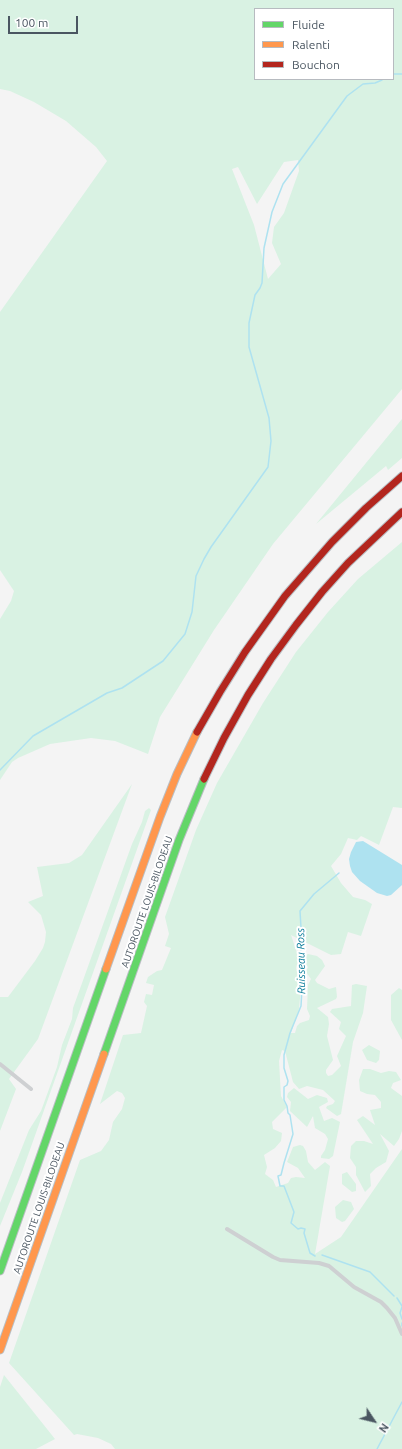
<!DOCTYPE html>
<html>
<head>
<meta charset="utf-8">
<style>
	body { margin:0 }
	#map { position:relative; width:402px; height:1449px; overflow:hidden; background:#f4f4f4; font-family:Ubuntu,sans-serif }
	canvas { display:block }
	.legend { position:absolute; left:254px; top:8px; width:140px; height:72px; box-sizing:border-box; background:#fff; border:1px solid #b7bbc0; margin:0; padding:5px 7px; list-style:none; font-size:12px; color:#4a5661 }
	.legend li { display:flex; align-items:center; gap:8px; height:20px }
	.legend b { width:20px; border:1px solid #b7bbc0 }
	.north { position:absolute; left:354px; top:1401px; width:40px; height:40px; -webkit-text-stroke:3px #fff; paint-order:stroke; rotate:125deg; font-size:11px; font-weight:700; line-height:16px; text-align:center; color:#4a5661 }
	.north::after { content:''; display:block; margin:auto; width:14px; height:18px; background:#4a5661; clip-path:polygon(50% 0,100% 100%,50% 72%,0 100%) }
	.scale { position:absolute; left:8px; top:16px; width:70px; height:18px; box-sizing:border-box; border:2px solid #4a5661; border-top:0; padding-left:5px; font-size:12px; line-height:14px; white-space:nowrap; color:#4a5661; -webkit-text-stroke:3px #fff; paint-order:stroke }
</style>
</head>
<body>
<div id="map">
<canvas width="402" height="1449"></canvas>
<ul class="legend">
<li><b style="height:5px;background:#63d668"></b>Fluide</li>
<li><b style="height:5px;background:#ff974d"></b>Ralenti</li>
<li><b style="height:5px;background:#b3261e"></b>Bouchon</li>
</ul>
<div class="north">N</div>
<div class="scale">100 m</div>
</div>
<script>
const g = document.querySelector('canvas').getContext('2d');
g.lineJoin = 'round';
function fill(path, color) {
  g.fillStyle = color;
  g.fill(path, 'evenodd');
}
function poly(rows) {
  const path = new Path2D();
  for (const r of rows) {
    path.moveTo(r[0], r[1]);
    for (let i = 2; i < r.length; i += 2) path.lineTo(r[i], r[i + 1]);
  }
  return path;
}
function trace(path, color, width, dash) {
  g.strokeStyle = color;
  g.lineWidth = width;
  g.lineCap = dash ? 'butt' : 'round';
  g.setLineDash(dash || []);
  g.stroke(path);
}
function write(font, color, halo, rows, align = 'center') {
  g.font = font + ' Ubuntu,sans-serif';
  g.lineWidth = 4;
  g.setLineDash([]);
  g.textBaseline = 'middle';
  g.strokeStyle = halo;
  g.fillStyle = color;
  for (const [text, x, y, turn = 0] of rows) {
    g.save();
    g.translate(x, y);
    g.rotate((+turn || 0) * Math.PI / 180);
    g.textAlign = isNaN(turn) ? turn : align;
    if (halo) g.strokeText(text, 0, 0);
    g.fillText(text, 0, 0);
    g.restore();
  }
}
fill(poly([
	[0,0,402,0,402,389,273,544,214,630,160,717,148,754,115,741,91,738,50,744,18,758,12,762,0,780,0,619,11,601,14,591,0,570,0,312,107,161,96,147,66,121,34,102,10,91,0,89],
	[255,9,393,9,393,79,255,79],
	[298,160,299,171,284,213,274,227,272,243,281,264,268,279,254,225,232,169,238,167,257,204,284,162],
	[402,419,402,458,388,470,386,466,316,524],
	[402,542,402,808,393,807,379,845,361,836,357,840,348,838,341,854,331,866,341,883,353,897,365,900,372,904,361,936,348,932,341,954,331,955,291,935,299,959,296,968,301,987,299,1009,291,1033,295,1033,297,1026,300,1023,309,1020,310,1016,307,1009,308,985,311,979,306,972,308,967,302,958,308,954,317,956,322,960,325,966,315,980,317,983,329,989,336,987,337,997,336,999,317,1008,328,1017,329,1024,327,1036,333,1060,326,1070,326,1073,328,1076,332,1075,341,1066,337,1056,346,1036,339,1029,341,1022,330,1012,332,1009,351,1006,352,985,356,984,367,986,363,1013,353,1042,341,1114,337,1116,326,1108,327,1106,333,1104,335,1101,323,1090,307,1086,299,1089,293,1082,285,1051,282,1050,279,1061,281,1096,287,1107,272,1122,273,1129,282,1133,281,1141,275,1148,264,1155,267,1167,265,1174,273,1180,276,1187,288,1183,291,1178,296,1177,305,1178,298,1168,287,1162,293,1147,300,1145,303,1146,306,1151,308,1162,315,1170,325,1162,330,1166,315,1254,341,1237,402,1149,402,1449,115,1449,111,1444,98,1438,77,1434,74,1435,9,1363,80,1160,101,1151,109,1140,113,1122,122,1109,125,1098,122,1093,117,1091,100,1104,123,1035,141,1033,147,1006,144,1002,146,994,152,995,154,985,146,983,148,977,157,971,162,970,171,948,165,946,169,934,165,917,196,830,217,783,263,703,296,652,328,612,358,579],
	[132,784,38,1039,9,1079,16,1089,0,1131,0,997,8,997,35,961,43,948,45,942,46,932,41,915,28,902,43,896,37,867,69,863,82,855],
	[149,808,151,810,22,1172,0,1226,0,1203,29,1130,41,1111,57,1067,62,1045,72,1019,73,1008,77,997,132,844,142,822,145,811],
	[399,988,402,990,402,1040,391,1020,391,995],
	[369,1045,380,1051,379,1060,376,1063,367,1060,362,1050],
	[363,1069,370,1069,381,1073,389,1071,396,1072,401,1080,393,1083,391,1088,402,1096,402,1131,399,1139,394,1146,380,1134,389,1151,386,1162,376,1168,370,1174,371,1186,365,1192,356,1175,356,1167,350,1158,351,1146,356,1141,364,1141,373,1144,357,1120,363,1116,375,1125,370,1110,381,1108,381,1102,375,1095,367,1094,360,1091,359,1080],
	[294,1088,308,1099,317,1095,327,1098,328,1102,319,1107,324,1121,332,1118,340,1122,333,1156,329,1159,321,1158,321,1156,325,1150,328,1139,325,1134,315,1128,313,1116,307,1127,290,1111,291,1102,287,1097,288,1093],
	[347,1172,356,1184,356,1191,352,1192,342,1184,342,1174],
	[343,1200,351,1202,354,1209,345,1221,342,1222,336,1218,335,1207],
	[4,1375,55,1439,36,1449,0,1449,0,1387]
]), '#d9f2e3');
fill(poly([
	[363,841,402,865,402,885,391,895,387,896,377,893,360,881,352,872,350,866,349,859,351,852,356,842]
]), '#aee2f0');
trace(poly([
	[393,74,402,74],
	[0,770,33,736,107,693,122,688,163,661,185,634,192,612,196,576,204,559,211,547,268,467,271,441,269,418,249,347,249,323,255,295,260,288,262,283,264,248,272,212,283,184,347,96,363,84,375,83,382,80],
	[322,1255,370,1272,394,1296],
	[315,1256,310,1253,304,1233,305,1229,301,1228,298,1229,291,1223,294,1212,284,1186,280,1186,278,1176,281,1175,284,1163,293,1134,290,1115,288,1113,287,1106,284,1100,284,1087,287,1085,288,1081,284,1068,284,1055,290,1033,301,1006,302,988,299,969,301,965,301,949,299,945,301,928,300,911,314,894,339,873],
	[397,1298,402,1306],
	[402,1307,400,1313,402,1319],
	[402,1323,402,1326],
	[377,1449,402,1402]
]), '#aee2f0', 1.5);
const fast = poly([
	[104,1054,179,840,204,779],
	[0,1271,106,969]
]);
const slow = poly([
	[106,969,160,817,177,774,197,732],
	[0,1350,104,1054]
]);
const jam = poly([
	[197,732,220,692,245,652,285,596,332,542,366,508,402,476],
	[204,779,224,738,248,695,271,659,296,625,322,592,348,563,402,512]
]);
trace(fast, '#b9bec3', 9);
trace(slow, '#b9bec3', 9);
trace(jam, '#b9bec3', 9);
trace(poly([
	[0,1064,31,1089],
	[227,1229,273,1257,280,1260,319,1263,329,1266,354,1287,381,1302,387,1308,395,1318,402,1334]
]), '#ced0d2', 4);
trace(fast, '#63d668', 7);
trace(slow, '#ff974d', 7);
trace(jam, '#b3261e', 7);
write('10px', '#4a5661', '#fff', [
	["AUTOROUTE LOUIS-BILODEAU",147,902,-71],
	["AUTOROUTE LOUIS-BILODEAU",39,1208,-71]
]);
write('italic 11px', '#0c7c9b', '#fff', [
	["Ruisseau Ross",301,961,-91]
]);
</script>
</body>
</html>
